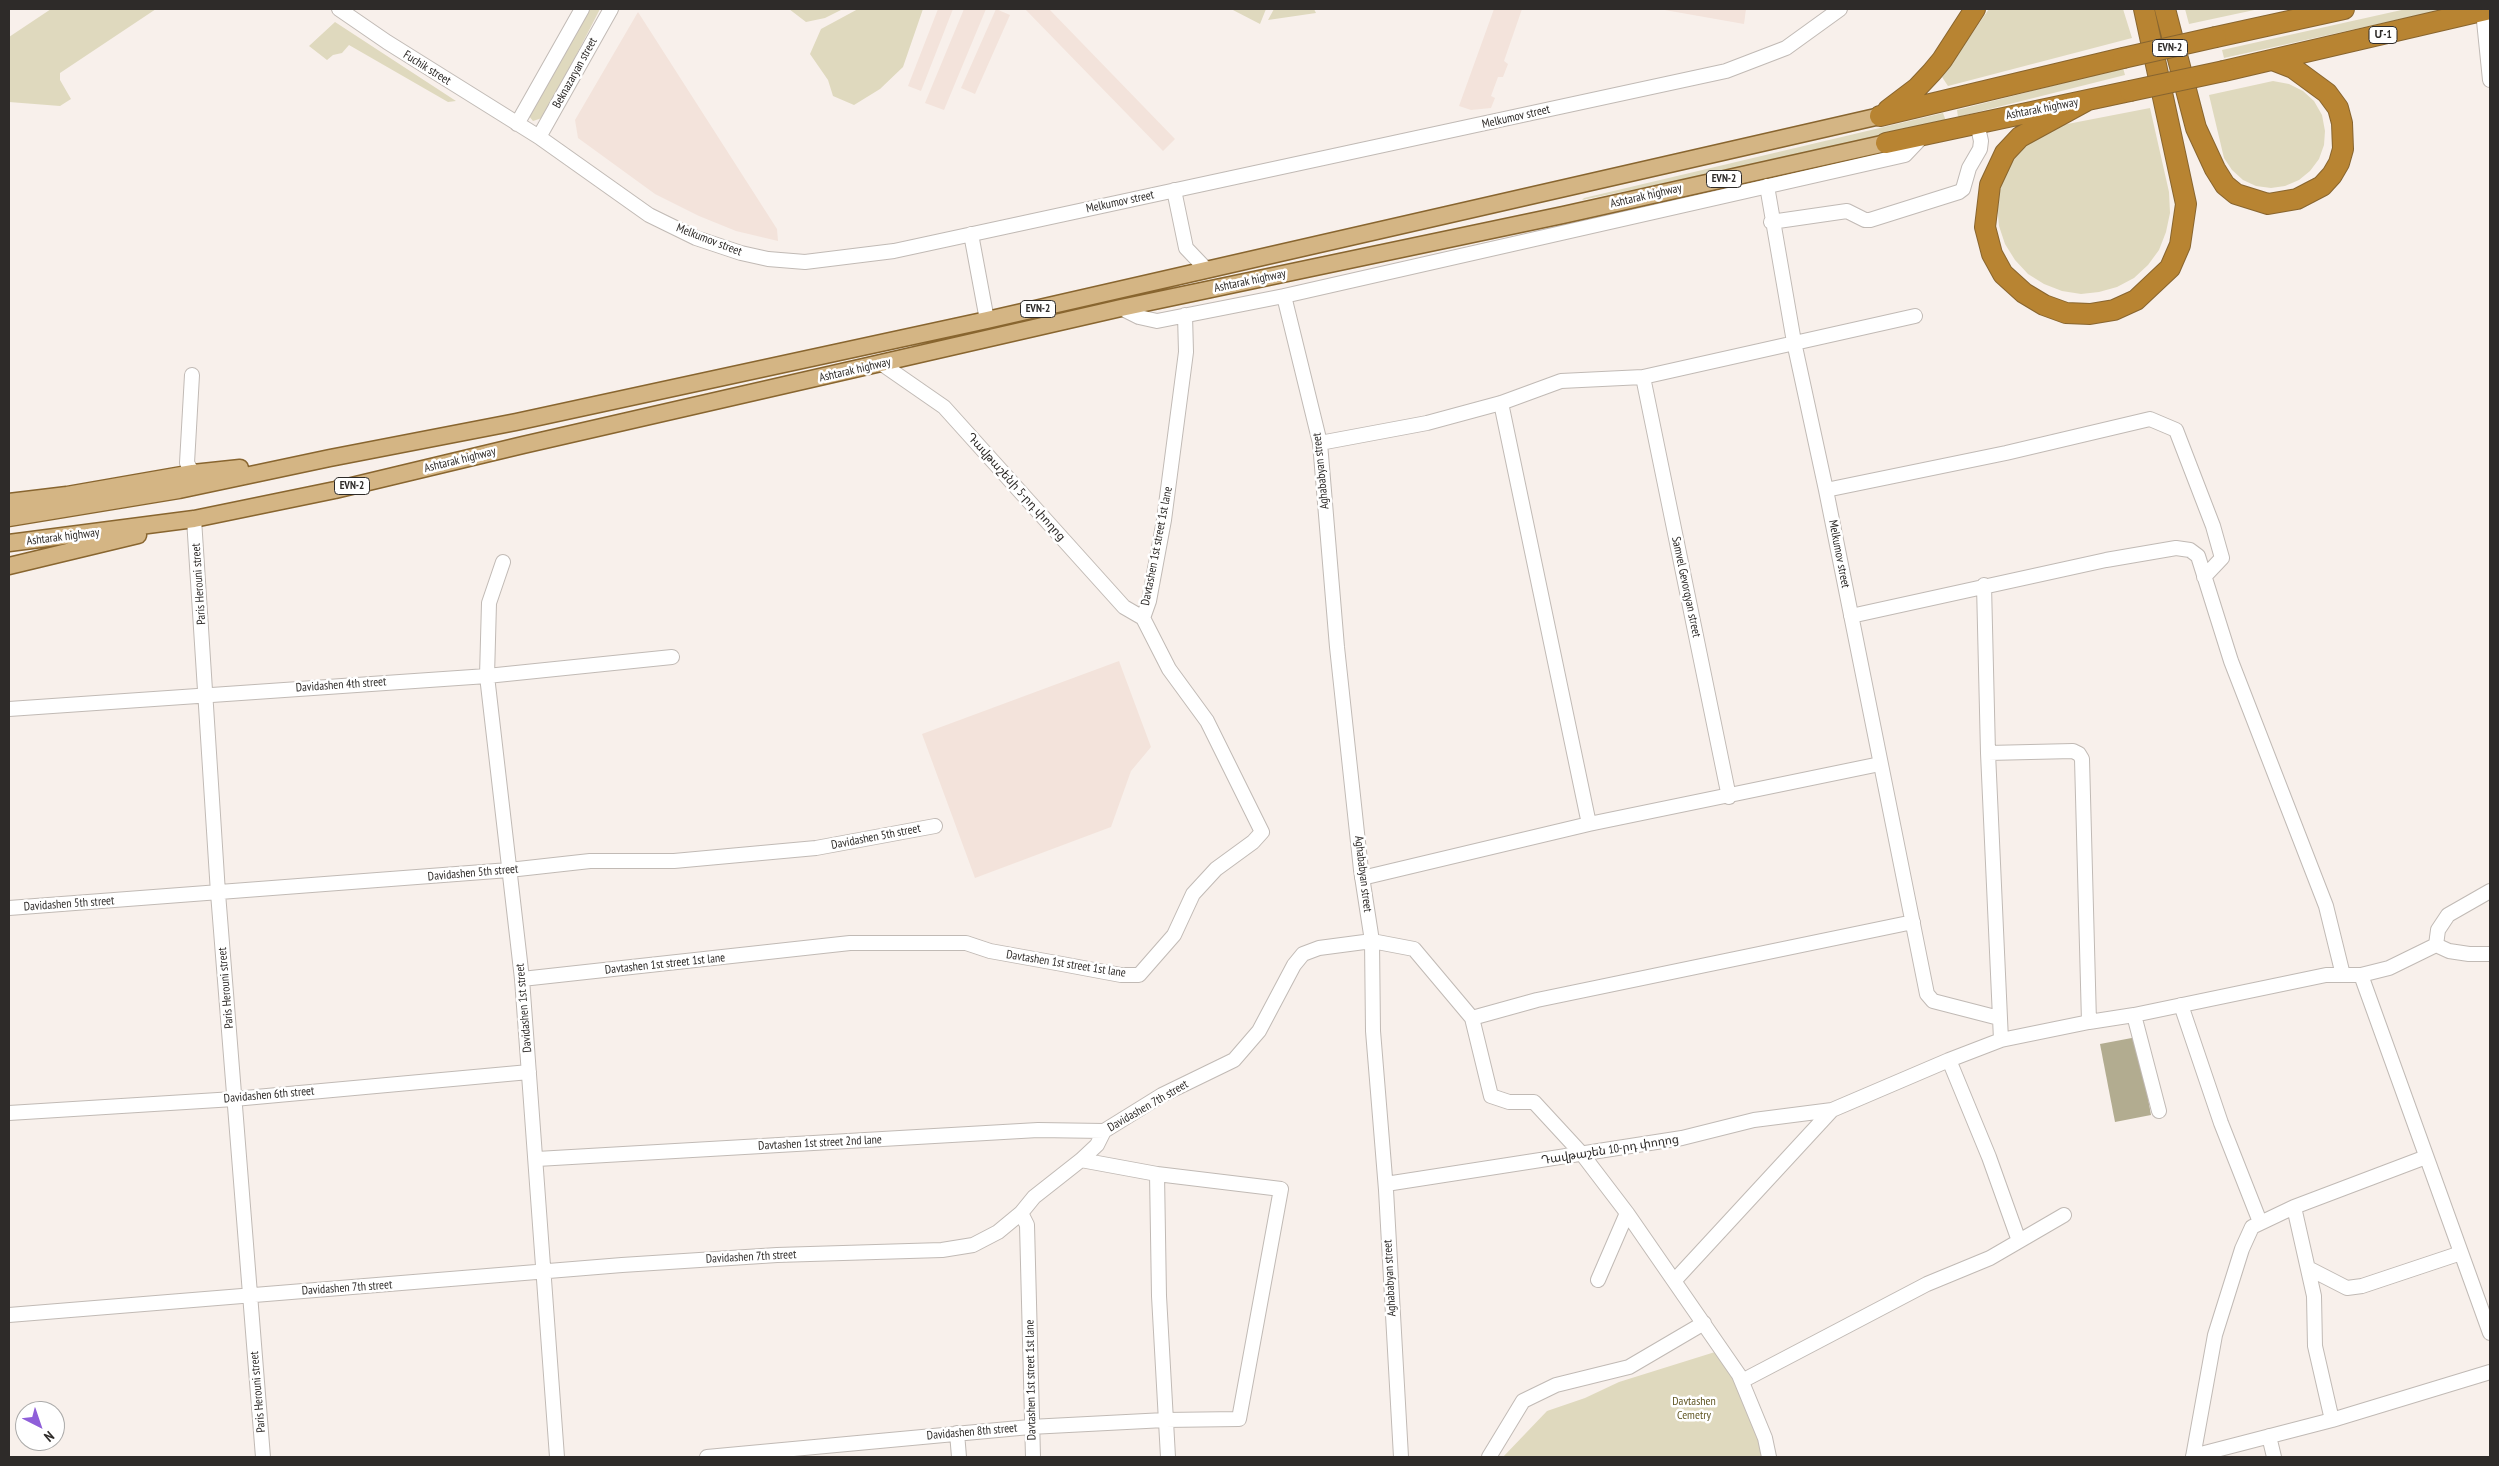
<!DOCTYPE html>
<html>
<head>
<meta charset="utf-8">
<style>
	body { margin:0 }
	#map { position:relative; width:2499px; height:1466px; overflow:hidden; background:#f8f0eb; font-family:"PT Sans Narrow",sans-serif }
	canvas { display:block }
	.frame { position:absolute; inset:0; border:10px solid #2e2b29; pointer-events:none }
	.north { position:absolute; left:15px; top:1401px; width:50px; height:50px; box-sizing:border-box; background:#fff; border:1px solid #abaaa9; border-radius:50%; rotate:139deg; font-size:14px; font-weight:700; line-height:20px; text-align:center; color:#2e2b29 }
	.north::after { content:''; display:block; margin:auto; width:18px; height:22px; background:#8f5fd9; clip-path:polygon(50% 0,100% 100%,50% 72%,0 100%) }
</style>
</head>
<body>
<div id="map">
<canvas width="2499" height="1466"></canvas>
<div class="frame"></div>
<div class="north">N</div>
</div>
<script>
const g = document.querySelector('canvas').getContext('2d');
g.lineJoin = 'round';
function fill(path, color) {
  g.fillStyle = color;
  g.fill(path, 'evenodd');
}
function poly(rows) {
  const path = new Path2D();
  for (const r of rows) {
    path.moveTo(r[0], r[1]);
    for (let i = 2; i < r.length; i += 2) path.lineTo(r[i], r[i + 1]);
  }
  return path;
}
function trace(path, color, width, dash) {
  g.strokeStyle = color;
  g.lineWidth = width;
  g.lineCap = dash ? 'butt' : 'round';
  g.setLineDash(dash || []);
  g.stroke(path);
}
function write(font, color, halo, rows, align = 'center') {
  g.font = font + ' "PT Sans Narrow","Noto Sans Armenian",sans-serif';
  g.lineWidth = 5;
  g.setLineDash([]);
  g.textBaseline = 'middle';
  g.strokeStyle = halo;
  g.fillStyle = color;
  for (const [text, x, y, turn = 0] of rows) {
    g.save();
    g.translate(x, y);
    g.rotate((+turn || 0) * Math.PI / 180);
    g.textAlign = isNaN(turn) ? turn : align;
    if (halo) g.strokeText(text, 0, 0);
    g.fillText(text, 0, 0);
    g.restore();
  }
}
fill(poly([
	[938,9,953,9,921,91,908,86],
	[964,9,986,9,944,110,925,103],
	[996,9,1010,15,975,94,961,88],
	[1025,9,1049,9,1175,139,1163,151],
	[1494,9,1522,9,1504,61,1508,64,1503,77,1498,77,1491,96,1495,98,1491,108,1471,110,1459,106],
	[1659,9,1746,9,1744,24],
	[638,12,777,229,778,241,736,231,699,216,655,194,578,138,575,120],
	[1119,661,1151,747,1131,771,1111,827,975,878,922,734]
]), '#f3e3db');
fill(poly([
	[51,9,156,9,60,73,60,80,71,99,60,106,9,102,9,37],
	[585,9,600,9,547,112,542,118,533,121,528,115],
	[789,9,843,9,825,18,806,22],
	[858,9,923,9,903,67,880,89,854,105,833,96,828,80,810,54,821,29],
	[1231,9,1266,9,1260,24],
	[1274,9,1314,9,1316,13,1268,20],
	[1989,9,2123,9,2132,38,1948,86,1942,77],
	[2185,9,2259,9,2189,24],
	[2406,9,2446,9,2224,58,2222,50],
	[335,22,456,101,448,102,349,45,342,53,333,55,327,60,309,46],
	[2123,68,2125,75,1958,117,1957,110],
	[2273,81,2289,84,2303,91,2314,101,2322,115,2325,131,2324,145,2319,159,2310,171,2299,180,2285,186,2271,188,2256,186,2243,180,2232,170,2224,158,2209,95],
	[2150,108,2169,192,2170,213,2166,232,2159,250,2148,265,2134,278,2117,287,2099,292,2081,294,2062,291,2044,284,2028,274,2015,260,2005,244,1999,226,1997,205,2001,185,2009,165,2021,148,2038,135,2057,126],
	[1943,113,1946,121,1817,152,1582,200,1584,198],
	[1715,1352,1752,1407,1767,1457,1503,1457,1547,1411,1585,1398,1619,1382]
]), '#dfd9be');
fill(poly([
	[2137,1037,2151,1115,2115,1122,2100,1044]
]), '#b2ac90');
const minor = poly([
	[339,9,387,42,539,137,649,215,696,238,741,253,768,259,805,262,894,251,1726,71,1786,48,1840,9],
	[2483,11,2490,80],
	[517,124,582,9],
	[539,137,611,9],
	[1767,186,1794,342,1826,490,1927,994,1933,1001,1999,1018],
	[1174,190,1186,248,1207,270],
	[1771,222,1847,211,1865,220,1870,220,1959,192,1963,189,1969,168,1980,149,1981,141,1977,123],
	[971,234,987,320],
	[1284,296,1320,443,1337,647,1361,870,1372,941,1373,1031,1386,1190,1401,1457],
	[1121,308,1139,317,1157,321,1284,296,1905,155,1924,135],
	[882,364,944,407,1124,607,1143,618],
	[192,375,187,463,193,473],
	[1643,377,1729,797],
	[1501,403,1589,824],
	[1320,443,1427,423,1501,403,1561,381,1643,377,1915,316],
	[1826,490,2006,453,2150,419,2176,430,2213,526,2222,558,2204,577],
	[194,519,218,893,263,1457],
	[503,562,489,603,487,676,522,979,557,1457],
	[1984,585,1988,753,2001,1040],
	[1851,616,2106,560,2176,548,2190,550,2198,556,2231,661,2326,906,2343,975],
	[9,709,487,676,672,657],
	[1988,753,2073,751,2079,754,2082,759,2089,1022],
	[1362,878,1589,824,1880,764],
	[9,908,509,870,590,861,674,861,816,848,935,826],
	[2436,945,2438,930,2448,915,2490,891],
	[2361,975,2490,1333],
	[522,979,850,943,966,943,990,951,1062,964,1121,975,1139,975,1174,935,1193,894,1216,869,1253,842,1262,832,1207,721,1169,669,1143,618,1149,601,1164,520,1186,352,1185,315],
	[2181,1005,2221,1123,2260,1222],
	[2134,1015,2159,1111],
	[1472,1018,1537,1000,1913,922],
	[1949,1060,1989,1157,2019,1241],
	[9,1113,234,1099,529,1072],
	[537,1159,1038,1130,1104,1131],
	[1081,1160,1157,1174,1159,1296,1168,1457],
	[1386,1184,1682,1138,1754,1120,1832,1110],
	[2294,1207,2314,1296,2315,1346,2332,1420,2490,1372],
	[1021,1213,1027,1225,1033,1457],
	[2308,1268,2347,1288,2362,1286,2461,1253],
	[1598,1280,1627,1213],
	[1675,1280,1832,1110,1949,1060,2001,1040,2089,1022,2134,1015,2326,975,2361,975,2389,968,2436,945,2449,951,2469,954,2490,954],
	[9,1315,622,1265,777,1255,942,1250,973,1245,998,1232,1021,1213,1034,1197,1081,1160,1097,1145,1104,1131,1162,1095,1234,1060,1259,1031,1294,965,1303,954,1319,948,1372,941,1414,949,1472,1018,1491,1096,1509,1102,1534,1102,1582,1154,1627,1213,1739,1375,1765,1438,1769,1457],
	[1742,1381,1927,1284,1990,1258,2064,1215],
	[957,1433,959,1457],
	[2269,1436,2274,1457],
	[2193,1456,2332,1420],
	[707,1457,1030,1427,1165,1420,1239,1419,1281,1189,1157,1174],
	[1489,1457,1523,1401,1556,1385,1629,1367,1704,1323],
	[2193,1457,2215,1335,2242,1249,2252,1227,2294,1207,2426,1157]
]);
const major = poly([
	[9,502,67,495,193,473,240,468],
	[9,518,179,490,330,458,516,422,987,320,1880,116],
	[9,543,194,519,335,490,523,445,1121,308,1563,215,1886,143],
	[9,566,138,535]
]);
const highway = poly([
	[2165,9,2196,128,2215,169,2225,185,2236,194,2268,204,2297,199,2322,186,2332,175,2339,163,2343,149,2342,123,2338,108,2327,93,2293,68,2275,61],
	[2216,37,2344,9],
	[2224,71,2490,9],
	[2086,101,2020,137,2005,153,1990,185,1985,227,1992,254,2003,274,2024,293,2044,305,2066,313,2090,314,2114,310,2136,300,2170,268,2180,245,2186,204,2144,9],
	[1888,110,1917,88,1932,72,1942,60,1975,9],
	[1880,116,2123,58],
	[1886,143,2130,91]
]);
trace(minor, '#c1bab5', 16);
trace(major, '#88652f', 19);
trace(highway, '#88652f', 22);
trace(minor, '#fff', 14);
trace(major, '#d4b584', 16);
trace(highway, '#b88432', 20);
const highwayBridge = poly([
	[2123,58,2216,37],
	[2130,91,2224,71]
]);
trace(highwayBridge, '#88652f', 22, []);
trace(highwayBridge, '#b88432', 20);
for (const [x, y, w] of [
	[2383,35,28],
	[2170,48,35],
	[1724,179,35],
	[1038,309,35],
	[352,486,35]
]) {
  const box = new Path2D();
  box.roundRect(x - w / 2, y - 8.5, w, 17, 4);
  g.fillStyle = '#fff';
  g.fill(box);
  trace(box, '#2e2b29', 1);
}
write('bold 11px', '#2e2b29', null, [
	["Մ-1",2383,35],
	["EVN-2",2170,48],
	["EVN-2",1724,179],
	["EVN-2",1038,309],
	["EVN-2",352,486]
]);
write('12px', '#2e2b29', '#fff', [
	["Fuchik street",427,68,32],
	["Beknazaryan street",575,73,-61],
	["Ashtarak highway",2042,109,-11],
	["Melkumov street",1516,117,-13],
	["Ashtarak highway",1646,196,-13],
	["Melkumov street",1120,202,-12],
	["Melkumov street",709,240,21],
	["Ashtarak highway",1250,281,-12],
	["Ashtarak highway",855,370,-13],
	["Ashtarak highway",460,460,-14],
	["Aghababyan street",1321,471,-96],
	["Դավթաշենի 5-րդ փողոց",1016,487,48],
	["Ashtarak highway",63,537,-7],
	["Davtashen 1st street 1st lane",1157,546,-79],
	["Melkumov street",1839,554,79],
	["Paris Herouni street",199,584,-94],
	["Samvel Gevorqyan street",1686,587,78],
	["Davidashen 4th street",341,685,-4],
	["Davidashen 5th street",876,837,-11],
	["Davidashen 5th street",473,873,-5],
	["Aghababyan street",1363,874,83],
	["Davidashen 5th street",69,904,-4],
	["Davtashen 1st street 1st lane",665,964,-6],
	["Davtashen 1st street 1st lane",1066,964,9],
	["Paris Herouni street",226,988,-95],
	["Davidashen 1st street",524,1008,-95],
	["Davidashen 6th street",269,1095,-5],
	["Davidashen 7th street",1148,1106,-30],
	["Davtashen 1st street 2nd lane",820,1143,-3],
	["Դավթաշեն 10-րդ փողոց",1610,1150,-9],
	["Davidashen 7th street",751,1257,-3],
	["Aghababyan street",1390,1278,-93],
	["Davidashen 7th street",347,1288,-4],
	["Davtashen 1st street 1st lane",1031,1380,-91],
	["Paris Herouni street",258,1392,-95],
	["Davidashen 8th street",972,1432,-5]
]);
write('12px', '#625826', '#fff', [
	["Davtashen",1694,1402],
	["Cemetry",1694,1416]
]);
</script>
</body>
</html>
